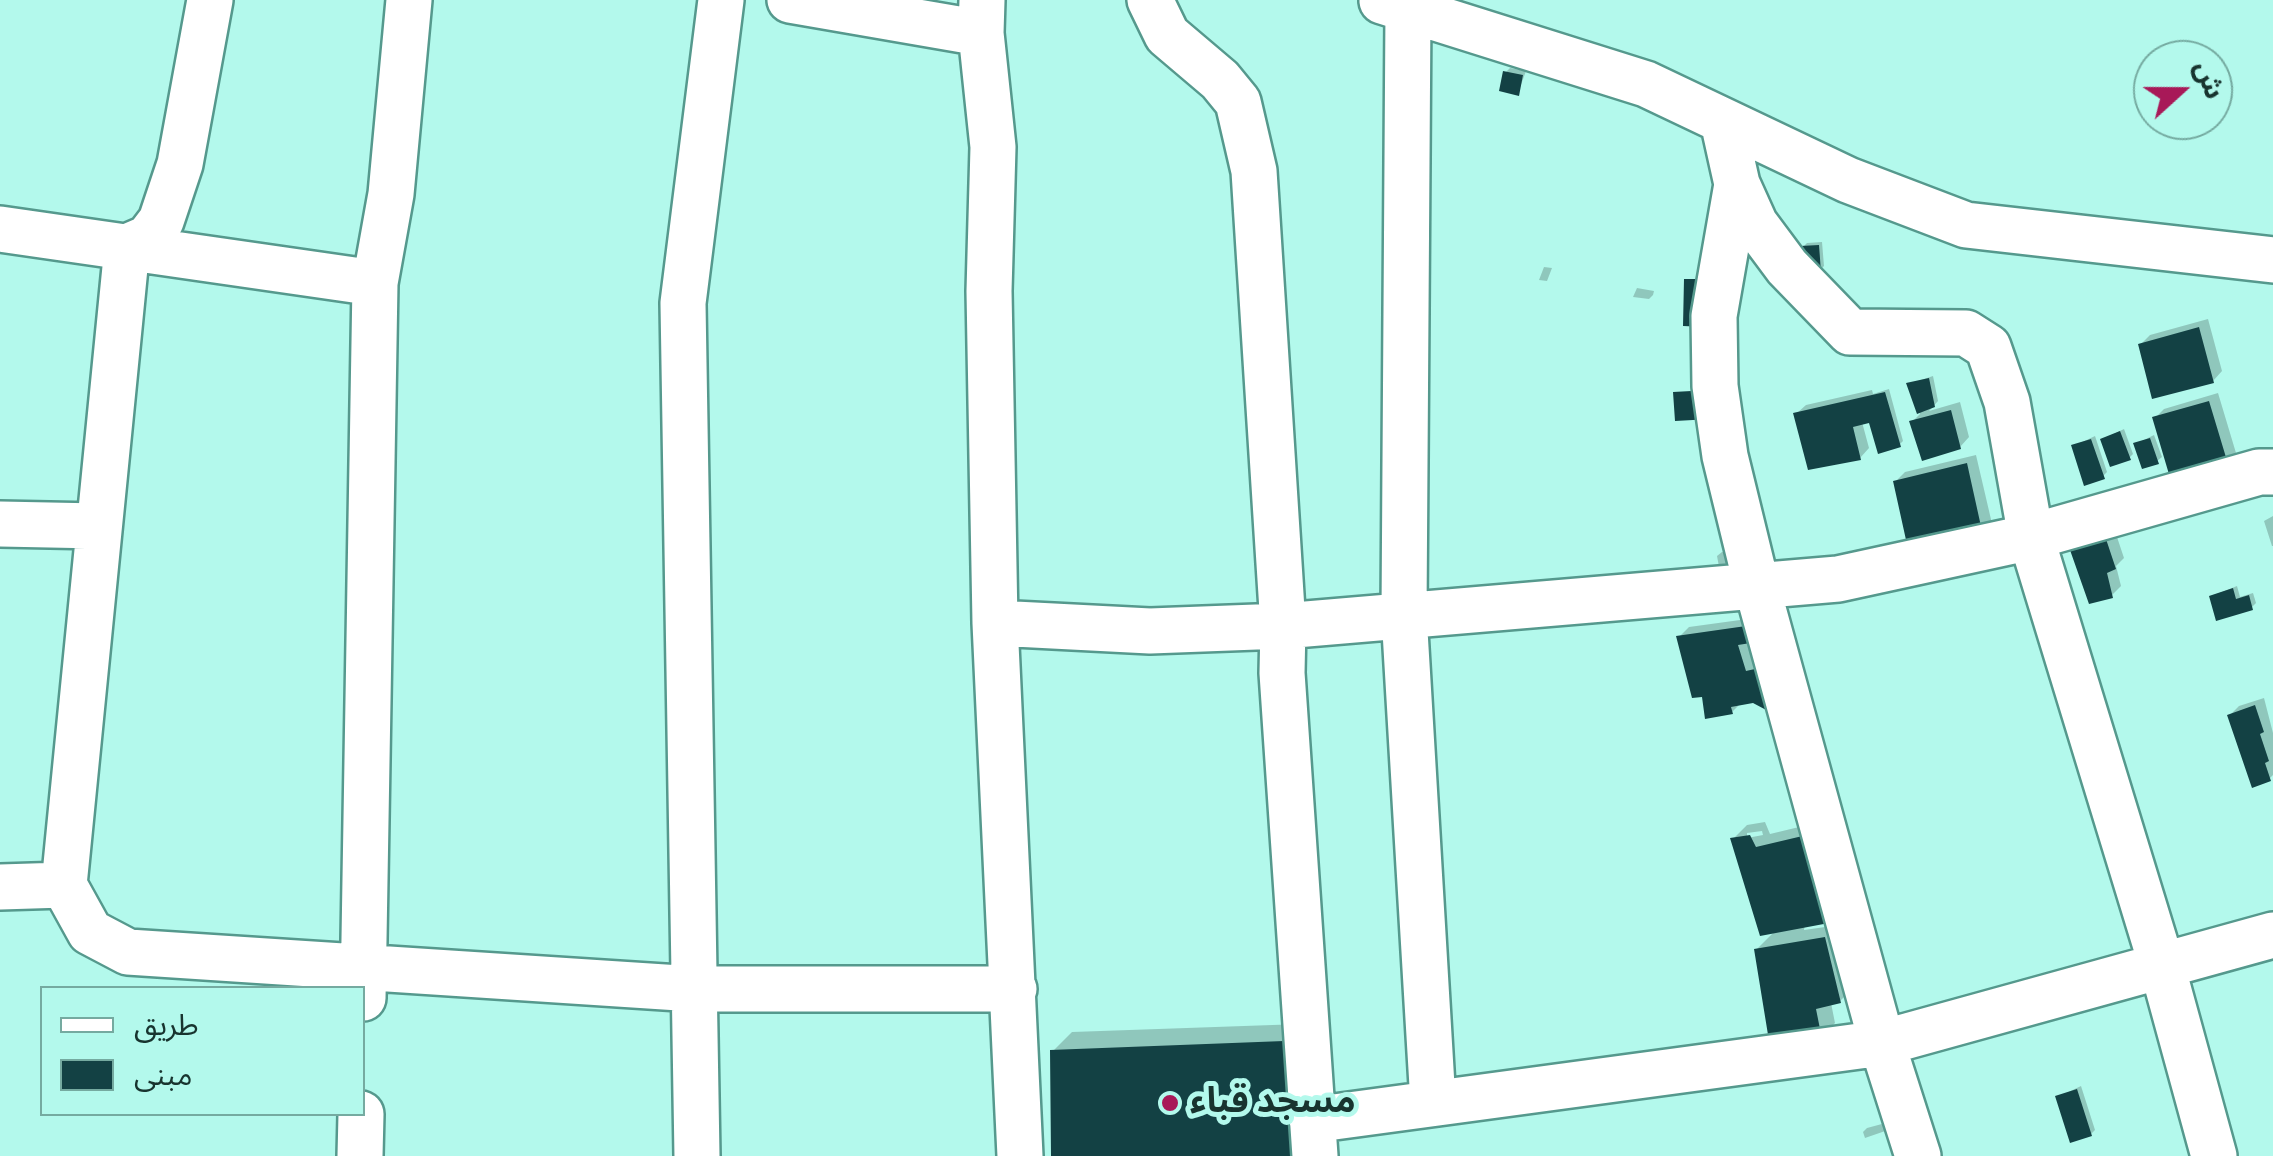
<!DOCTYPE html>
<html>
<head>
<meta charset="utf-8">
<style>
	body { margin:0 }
	#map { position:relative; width:2273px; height:1156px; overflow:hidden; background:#b3f9ec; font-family:"Roboto Condensed","Noto Sans Arabic",sans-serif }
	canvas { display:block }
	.legend { position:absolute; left:40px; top:986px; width:325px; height:130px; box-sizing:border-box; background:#b3f9ec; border:2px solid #75aaa0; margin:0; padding:12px 18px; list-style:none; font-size:30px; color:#18342f }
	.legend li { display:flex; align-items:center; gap:20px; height:50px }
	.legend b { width:50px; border:2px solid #75aaa0 }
	.north { position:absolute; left:2133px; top:40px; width:100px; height:100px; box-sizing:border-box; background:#b3f9ec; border:2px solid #75aaa0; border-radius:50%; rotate:69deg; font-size:28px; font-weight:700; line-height:40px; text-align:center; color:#18342f }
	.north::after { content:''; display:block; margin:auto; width:35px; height:45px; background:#a81958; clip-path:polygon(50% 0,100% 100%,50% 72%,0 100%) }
</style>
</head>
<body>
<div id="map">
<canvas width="2273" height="1156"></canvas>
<ul class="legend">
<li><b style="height:12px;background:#fff"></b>طريق</li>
<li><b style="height:28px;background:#134144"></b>مبنى</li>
</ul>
<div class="north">ش</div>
</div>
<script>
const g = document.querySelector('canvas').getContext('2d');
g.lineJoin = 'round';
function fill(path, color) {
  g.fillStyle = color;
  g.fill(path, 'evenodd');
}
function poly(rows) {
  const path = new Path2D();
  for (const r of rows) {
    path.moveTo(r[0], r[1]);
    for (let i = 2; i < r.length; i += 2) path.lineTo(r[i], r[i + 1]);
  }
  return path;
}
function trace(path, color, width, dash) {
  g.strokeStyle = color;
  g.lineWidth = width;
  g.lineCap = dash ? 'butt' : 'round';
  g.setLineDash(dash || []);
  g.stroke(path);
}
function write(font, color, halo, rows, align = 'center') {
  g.font = font + ' "Roboto Condensed","Noto Sans Arabic",sans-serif';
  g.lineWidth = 10;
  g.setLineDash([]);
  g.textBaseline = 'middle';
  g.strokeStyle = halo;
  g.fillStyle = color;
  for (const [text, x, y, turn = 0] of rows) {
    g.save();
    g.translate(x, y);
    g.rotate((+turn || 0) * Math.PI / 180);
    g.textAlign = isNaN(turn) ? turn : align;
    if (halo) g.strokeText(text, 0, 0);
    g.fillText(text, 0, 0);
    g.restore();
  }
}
fill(poly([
	[1510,68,1526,71,1518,93,1506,72],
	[1822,242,1824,266,1820,270,1803,247,1807,243],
	[1544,267,1552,268,1547,281,1539,280],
	[1637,288,1654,291,1653,295,1649,299,1633,297],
	[2208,319,2222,371,2213,381,2140,345,2150,335],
	[1933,376,1938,401,1929,411,1960,402,1969,437,1960,447,1912,422,1920,414,1909,384],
	[1889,389,1903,441,1899,445,1871,418,1862,422,1869,448,1860,458,1796,414,1806,405,1872,390,1873,394],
	[2218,393,2236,453,2226,462,2155,418,2164,409],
	[2124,429,2133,454,2129,458,2103,439],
	[2154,435,2162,457,2157,461,2136,444],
	[2095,436,2107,472,2103,476,2074,446],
	[1976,455,1993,528,1983,538,1896,481,1905,472],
	[2273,516,2273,546,2272,546,2264,521],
	[2115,531,2124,558,2116,566,2121,586,2112,595,2073,551,2082,542],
	[1741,549,1722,583,1717,556,1722,552],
	[2237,586,2240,597,2253,593,2256,603,2252,607,2212,596],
	[1762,617,1777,658,1753,700,1741,703,1732,712,1704,694,1679,637,1689,627],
	[2264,698,2273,733,2273,775,2269,779,2230,715,2239,706],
	[1824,821,1804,930,1839,925,1854,987,1840,1001,1831,1003,1835,1023,1821,1037,1756,950,1775,931,1733,839,1747,825,1765,822,1770,834],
	[1762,831,1763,835,1747,838,1747,833],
	[1301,1024,1314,1156,1053,1156,1053,1051,1072,1032],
	[2081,1086,2095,1130,2091,1134,2058,1097],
	[1893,1121,1891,1129,1865,1138,1863,1132,1867,1128]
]), '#0003');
fill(poly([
	[1503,71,1523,75,1519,96,1499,91],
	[1819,245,1821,272,1802,273,1800,246],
	[1684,279,1707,279,1706,327,1683,326],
	[2199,327,2214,383,2152,399,2138,344],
	[1929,378,1935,407,1917,414,1906,383],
	[1710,390,1711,419,1675,421,1673,392],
	[1885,392,1901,447,1878,454,1869,423,1853,427,1861,460,1808,470,1793,413],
	[2209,401,2228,464,2171,481,2152,417],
	[1951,410,1961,449,1922,461,1909,421],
	[2120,431,2131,460,2110,467,2100,439],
	[2150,438,2159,464,2142,469,2133,443],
	[2091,439,2105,479,2084,486,2071,445],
	[1967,463,1984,540,1910,558,1893,481],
	[2106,539,2116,569,2107,573,2113,598,2089,604,2070,550],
	[2233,588,2236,599,2249,595,2253,610,2216,621,2209,596],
	[1753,625,1757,642,1738,645,1746,671,1768,666,1770,712,1753,703,1731,707,1733,714,1705,719,1702,697,1692,698,1676,636],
	[2255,705,2264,732,2260,734,2269,761,2265,763,2271,781,2252,788,2227,715],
	[1811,834,1829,923,1760,936,1730,838,1750,835,1756,847],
	[1825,937,1841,1003,1816,1009,1822,1039,1770,1047,1754,949],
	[1284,1041,1295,1156,1051,1156,1050,1050],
	[2077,1089,2092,1136,2070,1143,2055,1096]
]), '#134144');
const minor = poly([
	[790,0,981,33],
	[982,0,981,33,993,147,989,291,995,623,1020,1156],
	[1150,0,1167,35,1220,80,1238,102,1254,171,1283,626,1282,673,1315,1156],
	[1382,1,1646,84,1848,180,1966,225,2273,260],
	[1408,9,1404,614,1433,1103],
	[1723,121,1737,184,1755,224,1787,267,1850,332,1966,333,1988,347,2007,402,2031,537,2162,966,2214,1156],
	[1737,184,1714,316,1715,386,1725,456,1757,587,1882,1043,1918,1156],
	[0,229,375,283],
	[127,247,64,885,90,932,128,952,695,989,1014,989],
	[127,247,148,238,161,221,180,164,210,0],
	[0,524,99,526],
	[995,623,1150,631,1283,626,1838,579,2031,537,2259,472,2273,472],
	[0,887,64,885],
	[363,998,375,283,391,194,409,0],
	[1312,1120,1882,1043,2273,935],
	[360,1156,361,1114],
	[697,1156,683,303,721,0]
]);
trace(minor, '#55998d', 50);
trace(minor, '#fff', 45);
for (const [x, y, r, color] of [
	[1170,1103,10,"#a81958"]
]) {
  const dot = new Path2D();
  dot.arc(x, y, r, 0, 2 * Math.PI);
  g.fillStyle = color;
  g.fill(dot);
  trace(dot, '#b3f9ec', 4);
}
write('bold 35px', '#18342f', '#b3f9ec', [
	["مسجد قباء",1190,1103]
], 'left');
</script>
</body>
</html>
